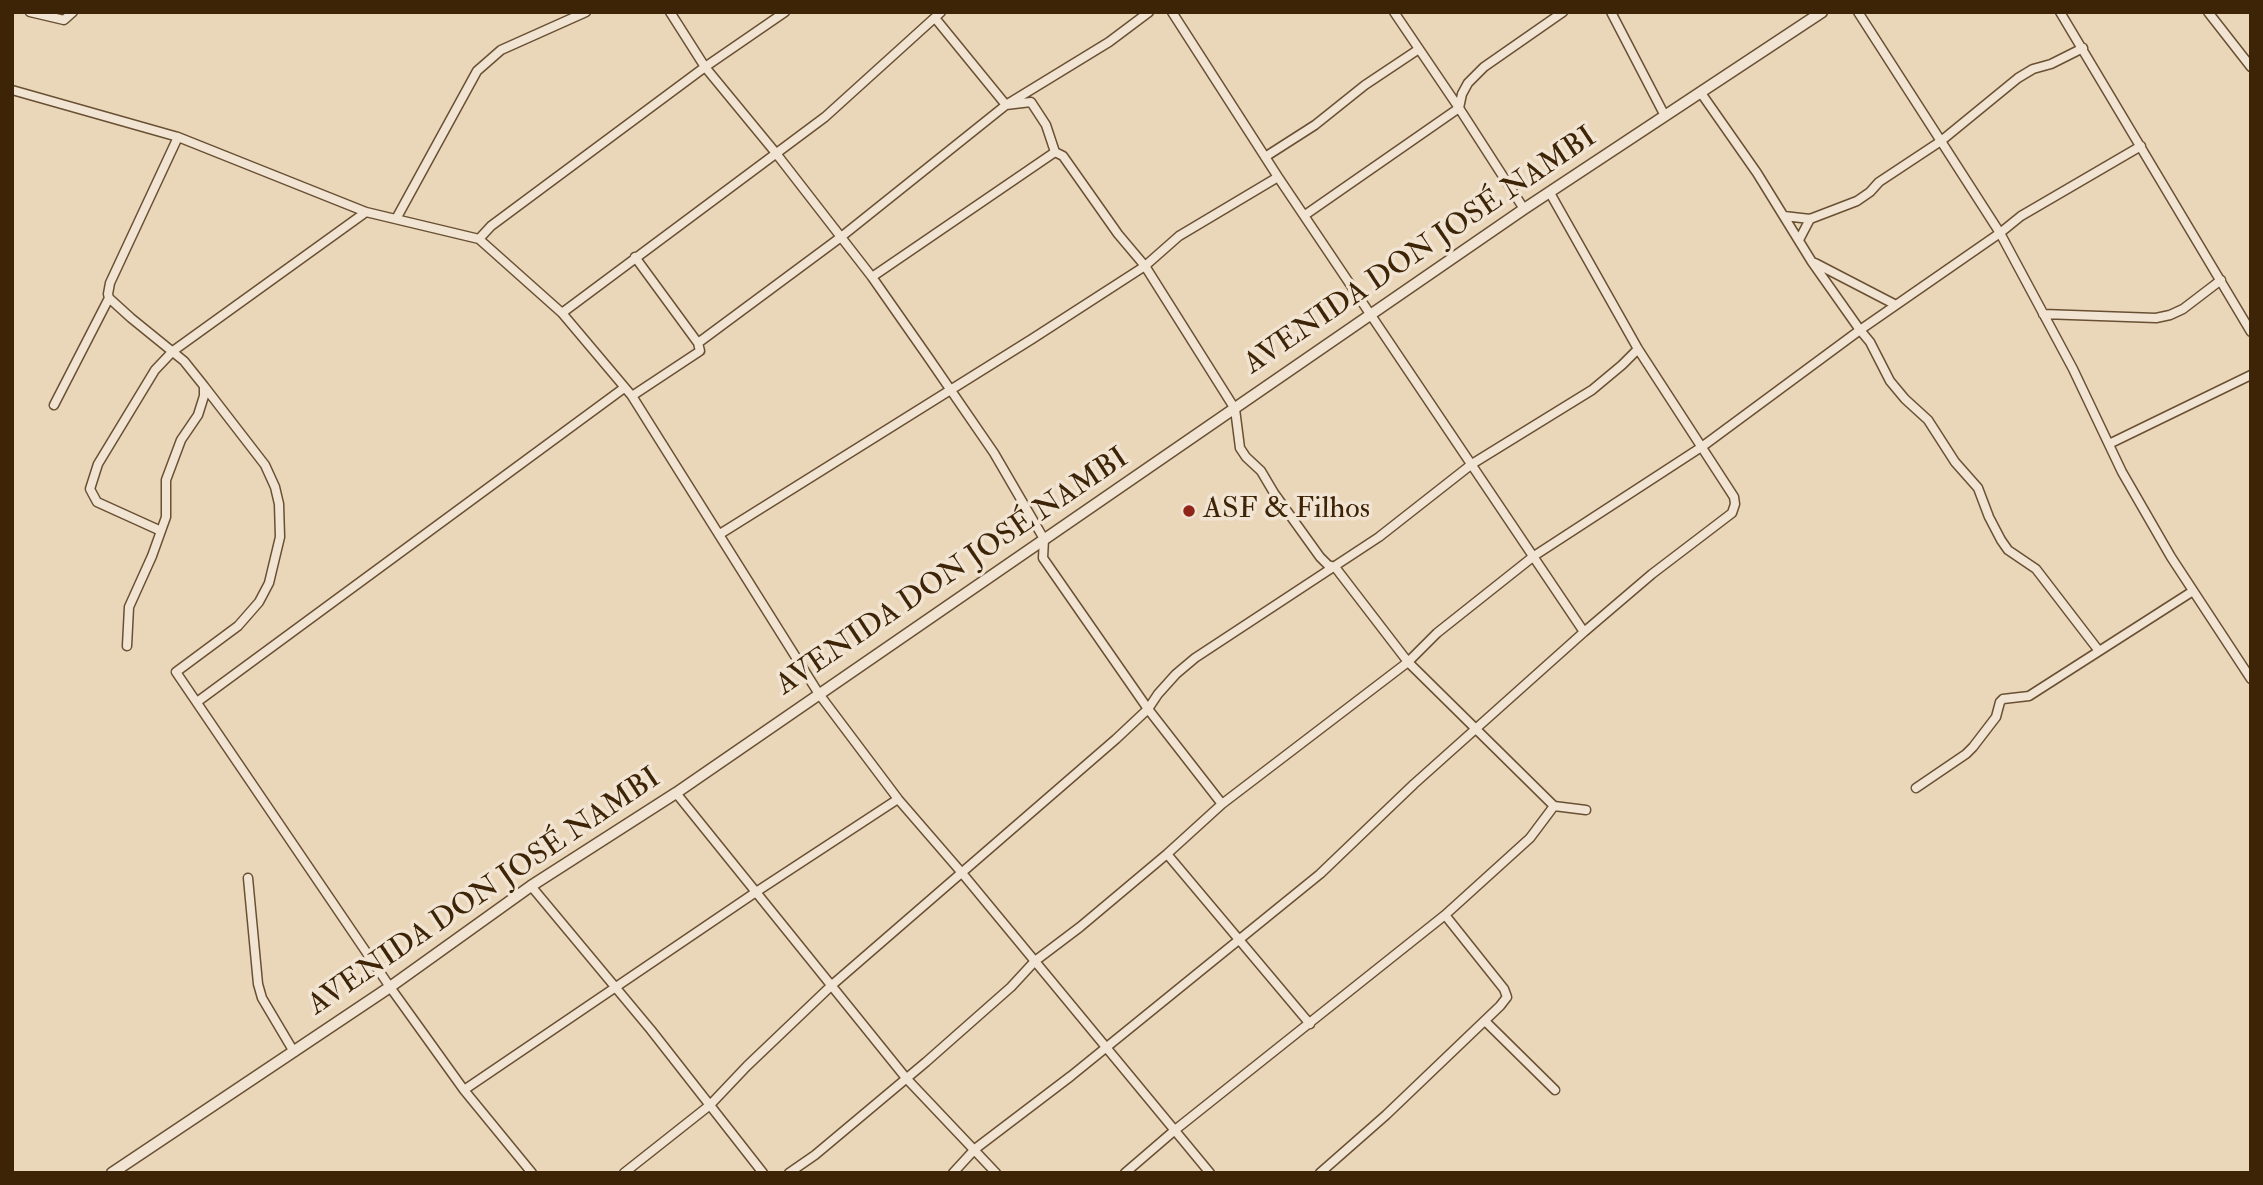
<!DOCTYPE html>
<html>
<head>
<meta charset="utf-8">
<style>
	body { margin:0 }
	#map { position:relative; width:2263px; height:1185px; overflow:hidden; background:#ead6b9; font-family:"IM FELL Double Pica",serif }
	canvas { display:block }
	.frame { position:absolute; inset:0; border:14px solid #3e2406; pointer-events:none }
</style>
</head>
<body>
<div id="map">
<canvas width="2263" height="1185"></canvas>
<div class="frame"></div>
</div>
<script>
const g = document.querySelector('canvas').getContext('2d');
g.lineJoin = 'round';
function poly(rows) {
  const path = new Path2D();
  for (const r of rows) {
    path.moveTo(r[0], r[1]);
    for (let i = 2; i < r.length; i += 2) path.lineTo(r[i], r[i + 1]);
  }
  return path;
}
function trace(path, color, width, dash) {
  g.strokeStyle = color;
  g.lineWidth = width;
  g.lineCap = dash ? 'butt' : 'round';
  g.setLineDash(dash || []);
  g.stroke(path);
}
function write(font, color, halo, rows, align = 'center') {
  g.font = font + ' "IM FELL Double Pica",serif';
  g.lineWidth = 7;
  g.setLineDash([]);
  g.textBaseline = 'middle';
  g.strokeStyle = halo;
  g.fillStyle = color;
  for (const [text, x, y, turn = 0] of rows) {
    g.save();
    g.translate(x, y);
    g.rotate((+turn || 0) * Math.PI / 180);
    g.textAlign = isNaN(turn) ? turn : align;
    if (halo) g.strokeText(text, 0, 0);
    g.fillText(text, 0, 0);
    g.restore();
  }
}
const minor = poly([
	[30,12,64,20,73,12],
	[670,12,705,67,775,152,872,277,928,357,994,453,1044,539,1043,558,1148,709,1222,804],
	[1172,12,1278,177,1584,632],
	[1394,12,1459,108,1524,209],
	[1611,12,1665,116],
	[1858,12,2000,233,2073,369,2122,472,2171,557,2251,679],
	[2060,12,2251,332],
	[2208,12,2251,67],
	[935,18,1006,105,1031,102,1046,125,1055,152,1063,156,1118,234,1145,266,1235,409,1240,448,1246,457,1261,471,1274,493,1320,557,1328,565,1335,567,1408,662,1554,806,1586,810],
	[12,90,178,137,366,212,479,239,562,313,632,396,819,694,898,799,962,873,1210,1173],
	[1701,93,1757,173,1812,262,1860,330,1870,342,1890,381,1905,399,1928,420,1955,462,1978,488,1989,517,2001,540,2008,550,2036,569,2099,651],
	[1265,157,1315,125,1365,85,1419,49],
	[1305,215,1459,108,1462,94,1468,83,1484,67,1563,12],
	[1784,216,1810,219,1857,201,1870,192,1879,182,1941,141,2018,78,2033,69,2051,64,2083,48],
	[396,219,477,71,501,50,586,12],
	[479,239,491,226,705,67,785,12],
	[1799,240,1810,219],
	[1815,263,1896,305],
	[872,277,1055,152],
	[562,313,825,117,941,12],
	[2043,314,2156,318,2170,315,2183,309,2221,280],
	[698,343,841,237,1006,105,1109,42,1149,12],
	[204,386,265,465,275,487,279,504,280,537,269,583,259,602,238,626,176,672,390,987,464,1090,532,1173],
	[632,396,700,351,698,343,635,257],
	[54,405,109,298],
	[2109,444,2251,375],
	[161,531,97,502,90,489,98,464,155,370,173,351,366,212],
	[720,534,1032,339,1145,266,1179,236,1278,177],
	[127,646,129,607,152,556,166,517,166,480,181,440,198,415,204,396,204,386,184,361,131,318,109,298,108,294,110,283,178,137],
	[197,702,624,388],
	[1916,788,1966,754,1973,747,1996,717,2000,702,2003,699,2029,696,2193,591],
	[676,793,906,1078,996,1173],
	[1167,854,1310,1024],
	[248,878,258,984,262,998,294,1052],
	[531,886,651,1030,763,1173],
	[1485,1021,1555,1090],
	[464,1090,756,892,898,799],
	[624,1173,710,1105,747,1066,832,985,1116,739,1148,709,1158,694,1176,674,1195,658,1379,537,1472,464,1592,390,1622,365,1638,349],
	[789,1173,815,1155,926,1062,1011,987,1035,961,1080,927,1167,854,1222,804,1408,662,1437,633,1534,556,1703,446,1860,330,2000,233,2021,216,2141,146],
	[953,1173,975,1149,1071,1076,1320,874,1414,784,1584,632,1652,574,1732,513,1735,504,1734,497,1638,349,1550,193],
	[1125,1173,1175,1130,1445,915,1530,838,1554,806],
	[1320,1173,1386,1115,1500,1006,1507,997,1504,989,1445,915]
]);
const tertiary = poly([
	[112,1173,390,987,531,886,676,793,1524,209,1822,12]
]);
trace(minor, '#695033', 11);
trace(tertiary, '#695033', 13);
trace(minor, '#f1e4d2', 8);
trace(tertiary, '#f1e4d2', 10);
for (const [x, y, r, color] of [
	[1189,511,7,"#8f2418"]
]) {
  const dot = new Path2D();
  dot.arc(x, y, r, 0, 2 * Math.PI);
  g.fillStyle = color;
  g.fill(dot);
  trace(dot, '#f1e4d2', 2.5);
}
write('30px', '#3e2406', '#f1e4d2', [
	["AVENIDA DON JOSÉ NAMBI",1421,252,-34],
	["AVENIDA DON JOSÉ NAMBI",953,573,-34],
	["AVENIDA DON JOSÉ NAMBI",485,893,-34]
]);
write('30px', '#3e2406', '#f1e4d2', [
	["ASF & Filhos",1203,511]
], 'left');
</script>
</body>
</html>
